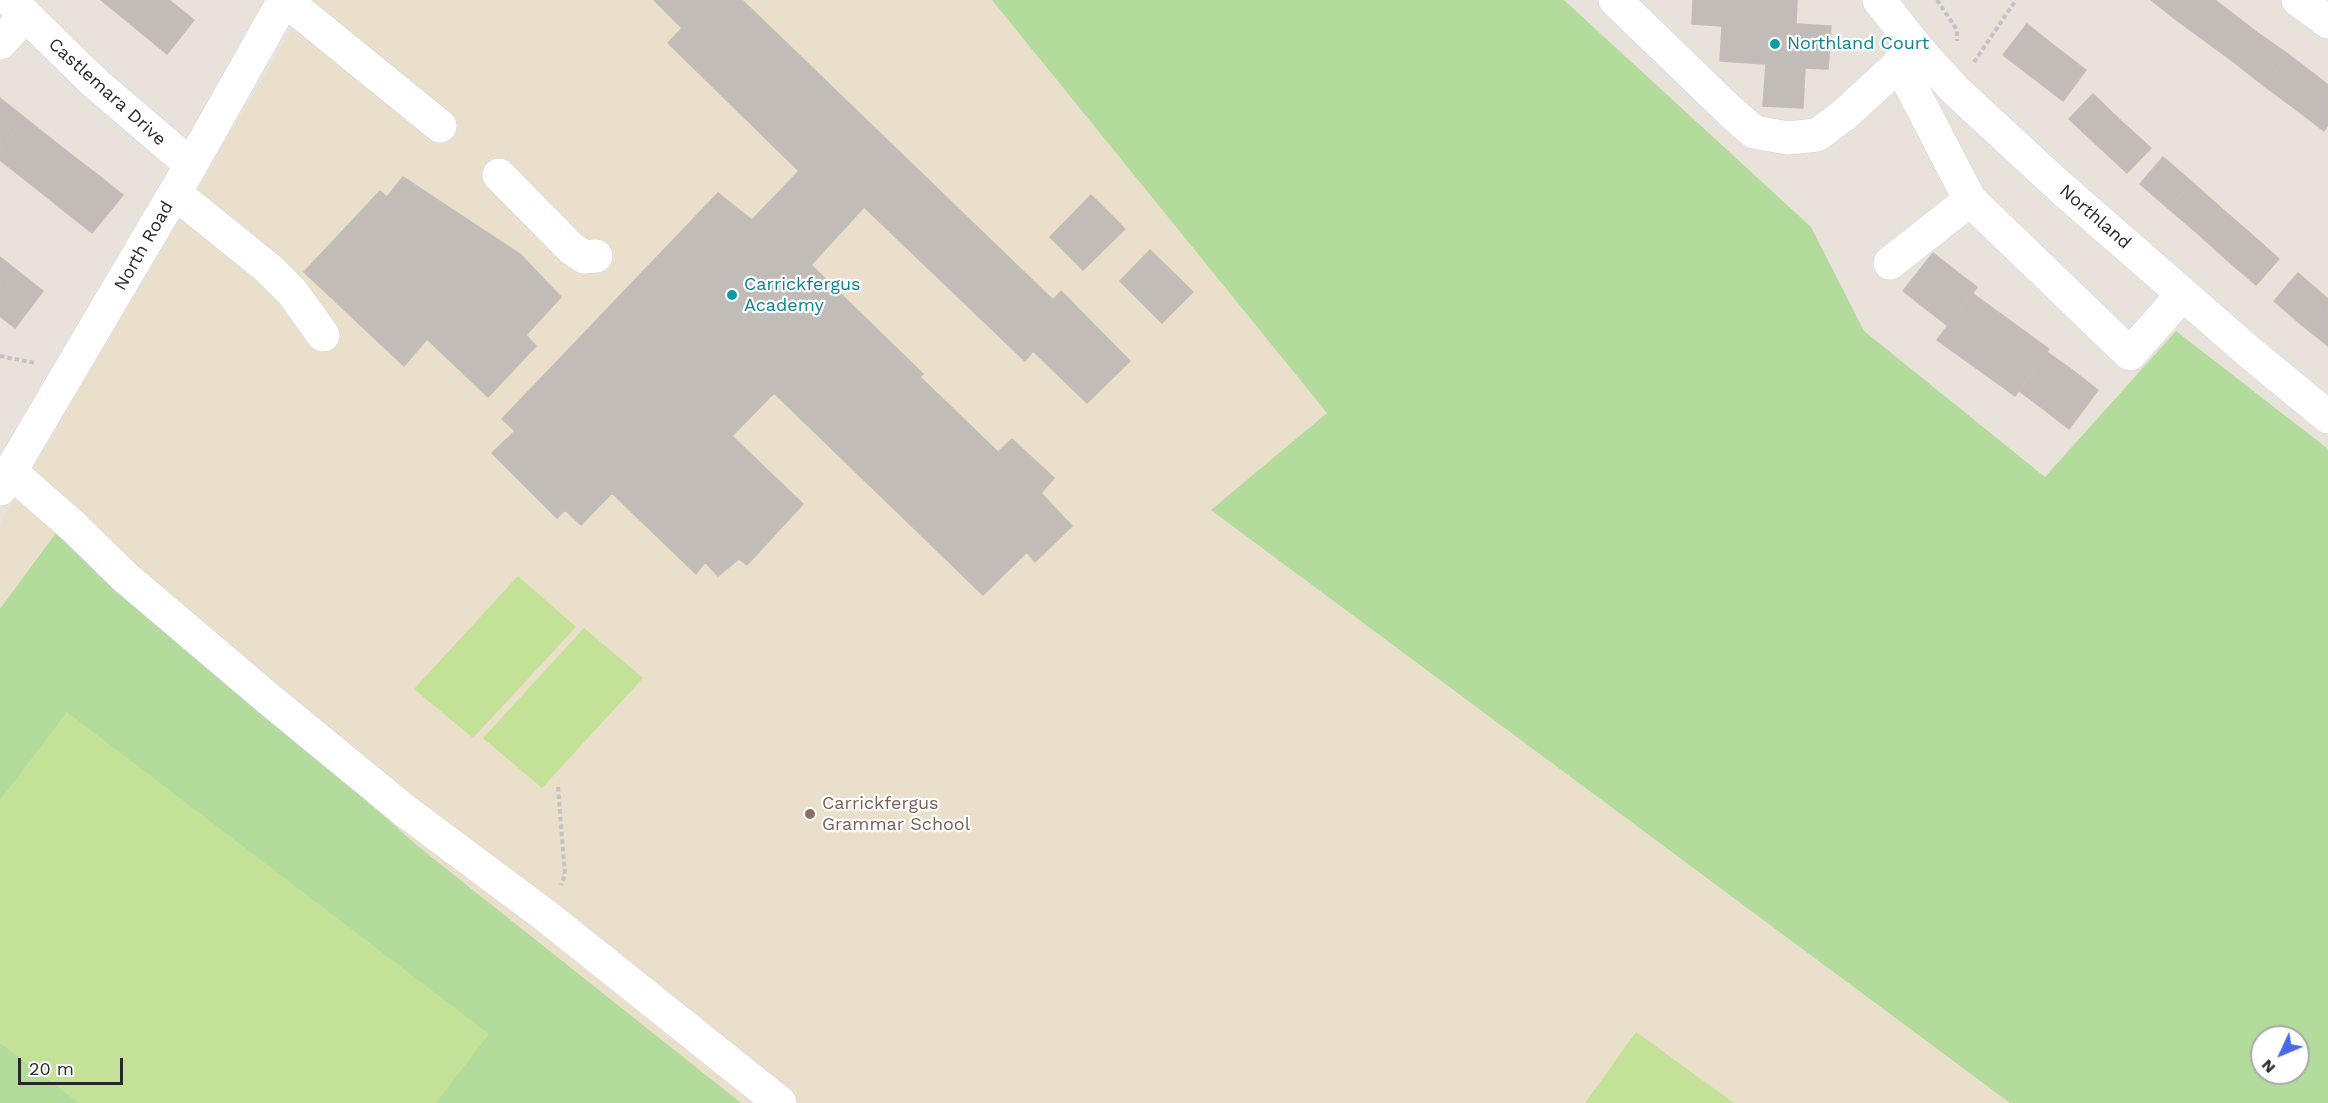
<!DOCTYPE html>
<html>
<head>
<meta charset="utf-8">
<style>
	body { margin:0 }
	#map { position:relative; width:2328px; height:1103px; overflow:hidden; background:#e9e2da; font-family:"Work Sans",sans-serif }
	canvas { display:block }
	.north { position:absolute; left:2250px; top:1025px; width:60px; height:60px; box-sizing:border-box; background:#fff; border:2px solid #a9a9a9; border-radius:50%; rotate:226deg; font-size:16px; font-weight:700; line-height:24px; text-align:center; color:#282828 }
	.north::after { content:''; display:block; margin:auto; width:21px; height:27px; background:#476ae9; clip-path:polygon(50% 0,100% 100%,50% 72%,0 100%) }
	.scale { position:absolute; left:18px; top:1058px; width:105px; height:27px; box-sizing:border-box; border:3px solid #282828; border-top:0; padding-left:8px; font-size:18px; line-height:21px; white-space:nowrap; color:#282828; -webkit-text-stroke:4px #fff; paint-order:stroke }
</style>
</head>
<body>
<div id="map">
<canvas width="2328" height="1103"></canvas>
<div class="north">N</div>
<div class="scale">20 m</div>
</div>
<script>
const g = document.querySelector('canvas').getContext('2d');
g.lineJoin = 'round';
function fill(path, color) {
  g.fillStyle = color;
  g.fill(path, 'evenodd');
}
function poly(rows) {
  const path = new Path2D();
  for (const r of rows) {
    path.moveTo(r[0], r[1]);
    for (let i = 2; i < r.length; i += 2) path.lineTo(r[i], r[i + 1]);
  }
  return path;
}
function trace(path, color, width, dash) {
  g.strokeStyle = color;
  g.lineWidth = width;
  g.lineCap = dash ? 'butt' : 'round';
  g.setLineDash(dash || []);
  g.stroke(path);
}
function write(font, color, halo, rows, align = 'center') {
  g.font = font + ' "Work Sans",sans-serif';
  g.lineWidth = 4.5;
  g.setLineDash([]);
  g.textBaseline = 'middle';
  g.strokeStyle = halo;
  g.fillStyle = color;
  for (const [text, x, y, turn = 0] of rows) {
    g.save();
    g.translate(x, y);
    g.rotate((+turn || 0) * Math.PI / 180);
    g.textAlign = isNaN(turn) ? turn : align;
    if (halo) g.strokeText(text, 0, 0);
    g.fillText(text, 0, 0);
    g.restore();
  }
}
fill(poly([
	[309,0,992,0,1327,413,1212,510,2010,1103,0,1103,0,524]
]), '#eadfcb');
fill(poly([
	[992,0,1564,0,1811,227,1864,331,2045,477,2176,331,2328,449,2328,1103,2010,1103,1211,510,1327,413],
	[2262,1037,2298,1037,2298,1073,2262,1073],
	[59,529,420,848,741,1103,0,1103,0,609]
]), '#b3db9b');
fill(poly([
	[518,576,576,627,473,738,414,689],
	[584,628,643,678,542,788,483,738],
	[67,712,489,1034,436,1103,79,1103,0,1043,0,800],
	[1636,1032,1734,1103,1585,1103]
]), '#c4e297');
const building = poly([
	[101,0,169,0,194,20,167,54,101,0],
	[654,0,742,0,1053,300,1061,291,1130,361,1087,403,1033,351,1025,361,864,207,811,265,923,374,920,377,998,452,1012,439,1054,478,1041,493,1072,526,1035,562,1027,552,983,595,774,393,732,436,803,504,747,565,739,559,718,576,705,562,696,574,612,493,581,525,565,510,557,518,492,453,515,431,502,419,718,193,752,220,799,171,668,43,682,28,654,0],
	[1693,0,1797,0,1796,24,1831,26,1828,69,1805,68,1803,108,1763,106,1766,64,1720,61,1722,26,1692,24,1693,0],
	[2151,0,2189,0,2175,19,2151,0],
	[2189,0,2215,0,2228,10,2205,41,2175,19,2189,0],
	[2228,10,2258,33,2235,63,2205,41,2228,10],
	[2027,24,2056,47,2033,78,2003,55,2027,24],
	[2258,33,2288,54,2264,86,2235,63,2258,33],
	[2056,47,2086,70,2063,101,2033,78,2056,47],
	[2288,54,2318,77,2294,108,2264,86,2288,54],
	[2318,77,2328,85,2328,125,2324,131,2294,108,2318,77],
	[2093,94,2121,121,2098,146,2069,119,2093,94],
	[0,98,25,118,0,149,0,98],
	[25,118,49,137,19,175,0,160,0,149,25,118],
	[2121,121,2151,148,2127,173,2098,146,2121,121],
	[49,137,73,156,43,194,19,175,49,137],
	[73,156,98,175,68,214,43,194,73,156],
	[2163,157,2192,182,2169,209,2140,184,2163,157],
	[98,175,123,195,92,233,68,214,98,175],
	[403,177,521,255,561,297,526,335,536,346,488,397,427,339,404,366,304,272,380,191,387,197,403,177],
	[2192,182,2221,208,2198,234,2169,209,2192,182],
	[1091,195,1125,229,1083,270,1050,237,1091,195],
	[2221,208,2250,233,2227,260,2198,234,2221,208],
	[2250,233,2279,259,2256,285,2227,260,2250,233],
	[1150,250,1193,292,1162,323,1120,281,1150,250],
	[1933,253,1956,271,1926,309,1903,291,1933,253],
	[0,257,19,272,0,297,0,257],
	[1956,271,1977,287,1948,326,1926,309,1956,271],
	[19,272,43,291,15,328,0,316,0,297,19,272],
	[2298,273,2327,298,2303,326,2274,301,2298,273],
	[1972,293,2049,349,2015,396,1937,340,1972,293],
	[2327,298,2328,299,2328,346,2303,326,2327,298],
	[2047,352,2071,369,2042,408,2019,391,2047,352],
	[2071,369,2098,390,2069,429,2042,408,2071,369]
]);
fill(building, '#c1bcb7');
trace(building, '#c4beb4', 1.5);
const minor = poly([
	[10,0,94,82,191,165],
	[285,0,440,126],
	[1615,0,1730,111,1754,132,1788,138,1817,135,1844,115,1917,48],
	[1879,0,1917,48,1955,90,2060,187,2248,351,2328,417],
	[2298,0,2328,22],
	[0,43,25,16],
	[1899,63,1970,200],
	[499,175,572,249,584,257,596,256],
	[175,193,269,269,292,292,323,335],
	[1890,263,1970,200,2130,354,2183,294],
	[11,472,75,528,125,577,270,700,404,810,546,916,780,1103],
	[0,489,191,165,284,0]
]);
trace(minor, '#d0d3df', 34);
trace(poly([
	[1937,0,1957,30,1957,41],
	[1974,62,2016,0],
	[0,356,35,363],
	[558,787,565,875,561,885]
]), '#c3c3c3', 4, [4.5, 3]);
trace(minor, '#fff', 33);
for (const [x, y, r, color] of [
	[1775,44,6,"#0f9aa8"],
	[732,295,6,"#0f9aa8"],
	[810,814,6,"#8d6e63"]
]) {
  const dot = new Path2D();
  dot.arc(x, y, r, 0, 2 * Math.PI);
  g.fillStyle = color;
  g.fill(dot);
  trace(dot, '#fff', 2);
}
write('18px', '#0d838f', '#fff', [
	["Northland Court",1787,44],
	["Carrickfergus",744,285],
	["Academy",744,306]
], 'left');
write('18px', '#282828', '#fff', [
	["Castlemara Drive",107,92,42],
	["Northland",2095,217,41],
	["North Road",144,246,-60]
]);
write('18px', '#785e54', '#fff', [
	["Carrickfergus",822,804],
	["Grammar School",822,825]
], 'left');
</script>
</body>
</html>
